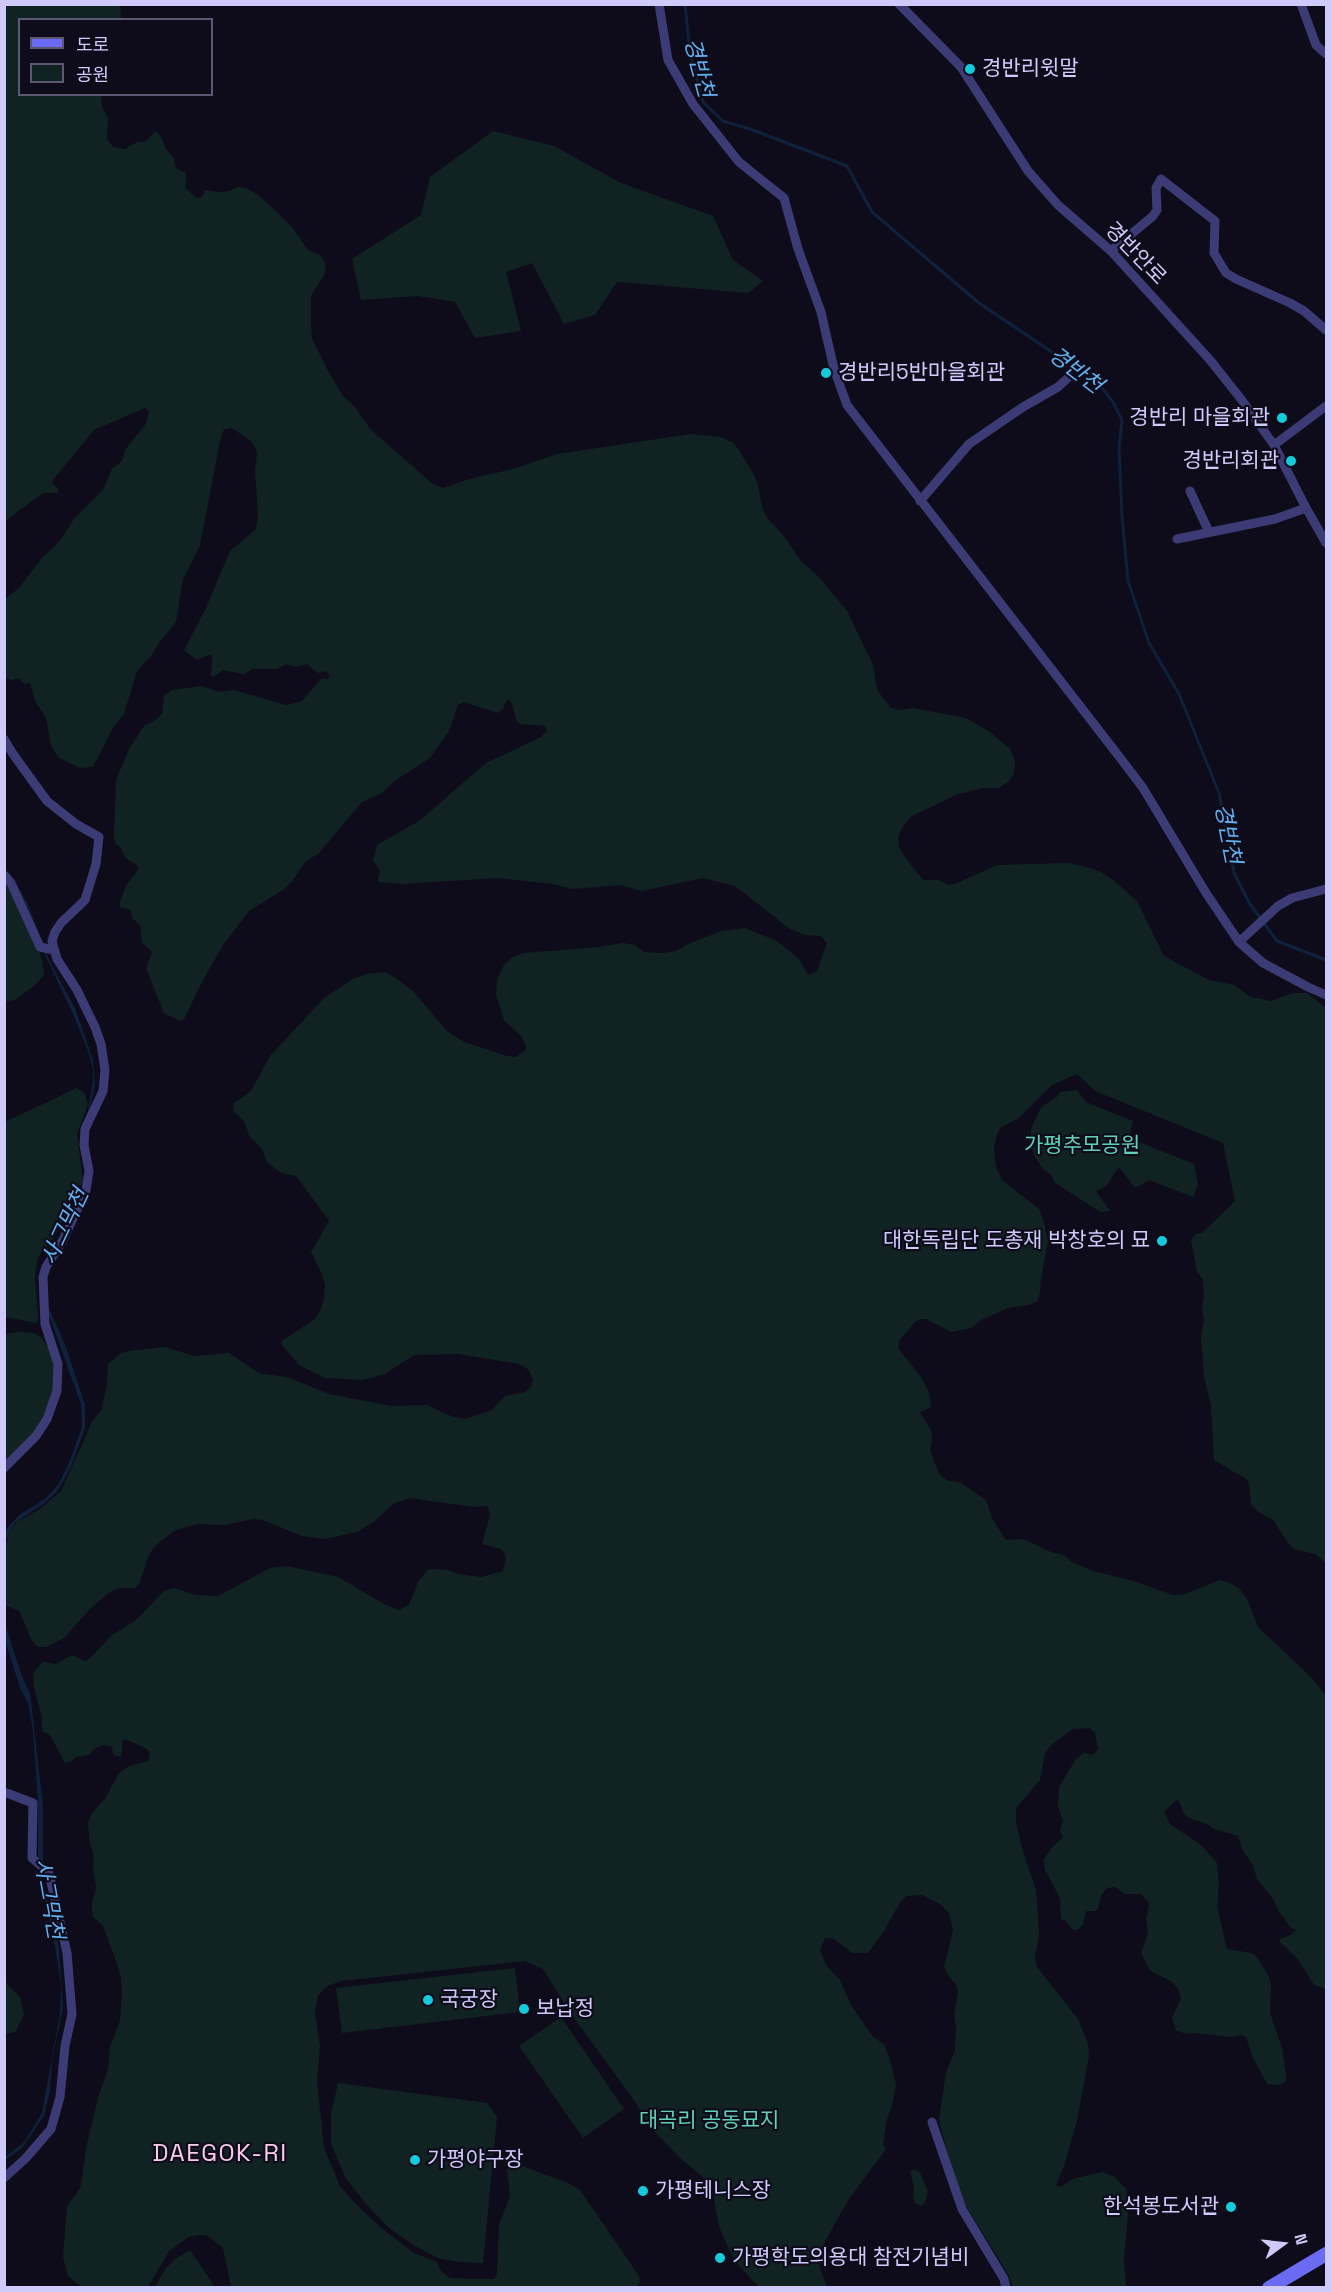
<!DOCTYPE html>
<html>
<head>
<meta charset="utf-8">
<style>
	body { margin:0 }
	#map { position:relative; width:1331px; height:2292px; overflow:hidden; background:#0e0c1a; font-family:"Space Grotesk","Noto Sans KR",sans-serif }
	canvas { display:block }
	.frame { position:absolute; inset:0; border:6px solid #cfcafa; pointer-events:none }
	.legend { position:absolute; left:18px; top:18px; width:195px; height:78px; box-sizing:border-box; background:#0e0c1a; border:2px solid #5b5874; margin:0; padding:8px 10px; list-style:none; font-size:18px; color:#cfcafa }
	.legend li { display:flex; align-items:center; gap:12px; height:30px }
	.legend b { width:30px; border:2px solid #5b5874 }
	.north { position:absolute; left:1253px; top:2214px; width:60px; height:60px; -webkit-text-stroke:4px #0e0c1a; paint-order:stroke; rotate:75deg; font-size:16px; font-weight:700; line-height:24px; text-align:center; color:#cfcafa }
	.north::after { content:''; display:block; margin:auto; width:21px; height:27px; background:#cfcafa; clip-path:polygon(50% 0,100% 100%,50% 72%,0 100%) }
</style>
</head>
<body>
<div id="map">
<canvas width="1331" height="2292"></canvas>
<div class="frame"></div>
<ul class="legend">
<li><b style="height:8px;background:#6b6af2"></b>도로</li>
<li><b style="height:16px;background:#102322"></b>공원</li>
</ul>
<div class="north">N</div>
</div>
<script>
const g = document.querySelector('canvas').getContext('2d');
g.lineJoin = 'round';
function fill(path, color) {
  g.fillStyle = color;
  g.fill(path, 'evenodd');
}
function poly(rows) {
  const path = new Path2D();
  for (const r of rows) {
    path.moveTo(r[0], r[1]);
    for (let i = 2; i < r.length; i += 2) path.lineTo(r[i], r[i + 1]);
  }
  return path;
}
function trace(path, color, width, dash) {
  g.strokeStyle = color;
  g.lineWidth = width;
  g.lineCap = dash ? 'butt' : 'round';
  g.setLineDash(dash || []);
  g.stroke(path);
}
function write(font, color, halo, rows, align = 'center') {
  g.font = font + ' "Space Grotesk","Noto Sans KR",sans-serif';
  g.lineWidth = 4.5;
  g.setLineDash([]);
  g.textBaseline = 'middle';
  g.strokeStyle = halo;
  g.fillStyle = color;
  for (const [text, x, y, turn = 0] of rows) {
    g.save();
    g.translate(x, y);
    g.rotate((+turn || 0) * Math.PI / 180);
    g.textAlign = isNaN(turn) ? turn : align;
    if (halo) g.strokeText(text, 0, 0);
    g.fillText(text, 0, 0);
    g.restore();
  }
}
fill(poly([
	[5,5,116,5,120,7,121,19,20,20,20,94,101,95,102,107,108,118,107,139,113,147,125,149,137,142,145,142,155,131,160,135,166,149,173,157,176,168,186,173,185,188,197,198,202,197,205,190,220,192,229,191,238,187,245,188,257,194,277,212,292,227,308,250,320,255,325,263,326,268,324,275,311,296,311,327,312,338,327,369,343,396,354,406,371,430,433,484,443,488,469,479,513,469,557,454,691,434,721,437,734,443,752,471,758,485,762,507,767,518,784,536,800,560,819,577,847,611,873,665,877,690,891,708,901,710,913,708,966,718,990,732,1010,749,1015,761,1014,774,1008,782,998,788,982,788,956,795,912,816,903,826,898,837,899,847,906,859,923,880,938,880,948,885,955,884,997,865,1068,863,1087,867,1099,871,1112,879,1137,901,1164,956,1209,980,1234,985,1251,997,1271,1001,1293,993,1307,993,1326,1008,1326,1563,1315,1554,1294,1549,1288,1543,1273,1520,1257,1511,1251,1504,1249,1483,1246,1479,1214,1460,1211,1406,1204,1376,1201,1337,1204,1320,1202,1309,1204,1296,1203,1279,1197,1272,1191,1240,1196,1234,1202,1233,1235,1201,1223,1143,1095,1091,1077,1074,1052,1085,1019,1118,1000,1128,996,1137,994,1150,996,1168,1002,1180,1039,1209,1044,1222,1048,1241,1041,1279,1040,1293,1037,1301,1029,1305,1008,1308,981,1320,971,1328,952,1332,926,1319,921,1319,915,1322,899,1341,898,1348,921,1377,929,1393,931,1407,920,1412,931,1430,932,1441,930,1450,939,1473,946,1480,961,1483,986,1500,993,1520,1006,1540,1024,1539,1051,1552,1064,1555,1070,1561,1093,1571,1134,1581,1173,1595,1185,1594,1220,1580,1230,1583,1240,1589,1248,1601,1258,1627,1312,1678,1326,1696,1326,1989,1314,1985,1298,1959,1280,1942,1280,1939,1291,1935,1296,1930,1290,1927,1278,1910,1274,1900,1257,1879,1253,1865,1243,1851,1238,1836,1214,1829,1207,1824,1189,1818,1184,1814,1179,1801,1176,1800,1164,1812,1170,1824,1201,1845,1217,1863,1219,1886,1217,1906,1227,1949,1251,1953,1257,1957,1268,1975,1271,1983,1270,2013,1282,2048,1286,2076,1285,2082,1279,2085,1267,2084,1253,2058,1246,2037,1242,2035,1232,2037,1194,2033,1186,2034,1176,2030,1172,2018,1181,1998,1178,1988,1171,1981,1150,1971,1141,1953,1148,1933,1146,1918,1149,1907,1148,1902,1141,1894,1125,1894,1115,1887,1107,1888,1101,1895,1098,1909,1095,1911,1086,1911,1083,1925,1077,1930,1071,1929,1066,1921,1061,1919,1060,1898,1045,1870,1044,1859,1053,1846,1063,1838,1060,1830,1063,1821,1058,1807,1059,1787,1076,1759,1084,1753,1093,1755,1098,1749,1095,1733,1090,1728,1073,1729,1051,1745,1045,1753,1040,1780,1016,1808,1016,1823,1023,1852,1036,1890,1039,1934,1035,1958,1037,1967,1078,2019,1088,2044,1089,2056,1077,2121,1064,2166,1056,2185,1058,2187,1063,2186,1072,2179,1102,2172,1115,2177,1126,2189,1129,2203,1124,2259,1126,2287,1013,2287,1008,2274,966,2206,953,2174,939,2120,946,2072,955,2050,956,2027,954,2014,958,1992,956,1984,947,1974,944,1967,953,1930,949,1913,940,1904,922,1895,906,1896,901,1901,884,1931,868,1953,852,1953,834,1939,825,1938,820,1950,826,1965,840,1980,851,2005,873,2037,884,2044,891,2063,896,2085,892,2106,886,2122,883,2145,886,2149,849,2199,825,2241,819,2266,827,2287,760,2287,755,2283,734,2260,719,2227,713,2193,703,2177,679,2157,648,2125,636,2103,569,2011,543,1969,525,1961,341,1981,328,1986,318,1995,315,2013,320,2046,317,2081,324,2148,340,2186,355,2203,380,2227,414,2253,437,2262,441,2271,450,2278,494,2279,497,2274,499,2224,510,2196,507,2169,510,2164,517,2164,568,2183,580,2190,639,2276,640,2282,637,2286,231,2287,223,2248,208,2236,199,2235,189,2237,169,2251,148,2287,82,2287,68,2276,63,2257,67,2207,81,2186,86,2148,99,2094,108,2070,110,2046,120,2021,122,1994,121,1977,116,1961,103,1926,93,1917,92,1911,92,1903,96,1888,93,1865,94,1856,90,1844,88,1823,92,1813,105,1799,119,1773,129,1766,148,1761,150,1754,147,1749,125,1739,123,1740,121,1757,114,1755,111,1746,103,1745,94,1749,89,1755,76,1757,72,1761,65,1763,50,1735,42,1731,42,1718,34,1687,33,1675,37,1668,43,1662,56,1664,72,1655,84,1661,88,1660,112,1635,135,1621,164,1591,174,1588,195,1595,218,1596,270,1568,287,1566,338,1577,386,1605,399,1610,409,1605,419,1580,429,1569,448,1570,458,1574,481,1577,503,1571,506,1560,505,1554,501,1549,482,1544,490,1515,488,1507,483,1506,474,1507,409,1498,393,1504,375,1521,357,1532,325,1539,302,1536,263,1520,253,1519,225,1525,197,1524,174,1531,155,1546,149,1555,139,1584,135,1588,120,1588,110,1592,90,1609,64,1638,46,1647,38,1647,32,1641,19,1611,5,1605,5,1548,10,1531,17,1522,40,1509,61,1491,93,1420,101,1411,107,1384,108,1364,121,1353,129,1351,165,1347,194,1356,229,1353,254,1370,263,1374,287,1377,329,1394,392,1406,427,1405,453,1417,465,1419,492,1410,505,1396,525,1392,531,1387,533,1380,529,1370,519,1364,458,1354,414,1355,385,1374,363,1380,325,1378,299,1365,282,1345,282,1341,315,1319,321,1309,324,1298,325,1284,321,1272,311,1252,329,1221,296,1176,281,1173,267,1162,262,1149,250,1137,243,1120,233,1111,234,1103,251,1091,270,1056,324,998,353,979,366,974,385,972,396,978,413,991,447,1031,464,1042,507,1056,516,1057,526,1050,526,1046,521,1036,504,1020,496,995,497,980,504,965,511,958,523,953,599,947,623,943,635,945,644,952,663,953,676,951,688,944,721,931,745,928,777,941,799,959,808,975,817,971,827,943,821,936,805,935,790,929,735,886,703,878,642,891,620,885,572,889,553,884,498,878,401,884,379,882,378,878,380,871,373,860,377,845,419,821,486,763,541,737,547,731,545,726,520,724,517,722,512,704,509,699,506,701,503,709,498,713,464,702,458,705,449,731,430,758,393,782,382,793,362,802,318,854,306,861,292,881,283,890,249,911,223,945,202,982,184,1019,180,1021,164,1013,146,968,152,952,142,942,140,925,133,919,130,909,121,908,119,904,126,886,138,870,137,865,125,858,121,848,116,844,114,836,116,780,129,749,144,726,153,722,162,714,164,695,172,690,202,686,219,692,234,690,286,705,302,701,322,678,327,679,330,676,326,671,318,673,307,664,296,667,286,664,277,669,253,669,244,674,223,670,213,677,211,675,212,658,211,654,197,660,184,650,205,610,230,551,256,529,258,516,255,471,257,452,252,442,232,428,224,429,220,441,200,545,183,579,176,622,158,644,152,655,137,671,124,714,112,729,93,767,80,768,59,758,51,746,46,718,35,701,30,683,24,684,19,678,13,680,5,678,6,598,19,588,42,558,59,542,74,519,103,490,112,469,122,461,125,450,145,425,149,412,145,408,94,430,53,480,52,483,58,488,58,493,43,493,5,521],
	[493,131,554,146,621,183,713,216,733,260,763,281,748,293,617,282,595,315,564,324,532,263,506,272,521,331,475,338,455,302,418,296,361,300,352,259,421,215,430,177],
	[4,879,36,943,42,960,44,975,35,985,15,1000,8,1001,4,1001],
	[77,1088,84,1093,88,1104,77,1134,83,1181,54,1238,41,1253,37,1261,35,1279,38,1318,36,1323,5,1317,5,1122],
	[1077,1090,1086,1102,1133,1121,1129,1138,1194,1164,1198,1185,1193,1197,1149,1180,1135,1188,1119,1167,1106,1186,1096,1191,1110,1211,1100,1212,1054,1182,1053,1177,1043,1169,1035,1157,1030,1142,1031,1129,1039,1111,1044,1105,1057,1097,1060,1092],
	[19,1332,34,1333,42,1338,52,1354,56,1365,55,1390,36,1430,13,1455,5,1461,5,1334],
	[515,1968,520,2012,342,2033,336,1988],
	[5,1982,20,1997,24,2015,15,2032,5,2034],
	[561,2017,624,2109,583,2138,519,2046],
	[338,2083,487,2103,497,2117,483,2263,461,2262,440,2259,413,2245,389,2228,365,2203,345,2177,331,2144,331,2114],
	[914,2169,920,2172,928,2192,924,2204,921,2206,915,2203,913,2196,914,2187,910,2172],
	[190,2250,215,2287,155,2287,166,2268,175,2259]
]), '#102322');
fill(poly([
	[4,864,27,902,50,962,75,1008,93,1060,95,1085,85,1128,93,1081,93,1069,88,1051,73,1014,46,957,28,908],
	[45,1299,66,1347,85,1405,85,1428,71,1467,57,1492,43,1504,15,1523,5,1541,5,1532,9,1526,19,1515,45,1499,58,1485,69,1463,82,1427,81,1404,45,1304],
	[4,1621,22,1676,30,1693,43,1806,43,1881,59,1947,63,2008,52,2060,50,2091,44,2116,22,2148,5,2160,5,2157,24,2142,42,2113,60,2014,61,1985,54,1940,38,1874,38,1802,33,1730,28,1703,20,1688,5,1640]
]), '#0f213b');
trace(poly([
	[685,4,690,53,703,102,723,121,753,130,847,166,872,212,979,303,1098,383,1113,402,1122,420,1119,448,1122,516,1128,581,1149,643,1179,694,1219,793,1234,873,1250,904,1277,941,1326,960]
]), '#0f213b', 3);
trace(poly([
	[659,4,668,60,693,104,739,162,784,198,798,249,821,312,834,369,847,405,1121,759,1143,788,1206,893,1239,942,1263,963,1308,987,1326,995],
	[899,4,961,67,1028,171,1058,205,1111,251,1210,360,1241,399,1274,445,1305,506,1326,543],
	[1301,4,1316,45,1326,54],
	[1111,251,1153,216,1157,210,1156,188,1161,179,1215,221,1214,253,1226,273,1236,279,1290,303,1304,311,1326,330],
	[1274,445,1326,406],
	[1190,491,1209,532],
	[920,501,969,444,1023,407,1058,387,1069,377],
	[1177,539,1275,519,1306,508],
	[4,739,13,754,47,801,76,824,99,837,96,864,85,900,61,923,55,932,52,941,57,959,77,990,95,1027,101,1044,105,1070,103,1091,85,1129,84,1145,89,1171,86,1190,63,1240,46,1267,43,1277,45,1324,58,1364,57,1391,47,1419,36,1436,4,1468],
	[4,875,11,883,40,947,54,950],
	[1239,942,1278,906,1292,898,1326,889],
	[4,1792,33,1803,32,1858,49,1873,67,1953,72,2014,65,2046,60,2097,51,2129,26,2158,4,2178],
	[932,2122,962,2209,1004,2279,1006,2288]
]), '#3d3b75', 9);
trace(poly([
	[1269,2288,1326,2254]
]), '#6b6af2', 14);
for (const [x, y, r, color] of [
	[970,69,6,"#14cbdc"],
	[826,373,6,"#14cbdc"],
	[1282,418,6,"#14cbdc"],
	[1291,461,6,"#14cbdc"],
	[1162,1241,6,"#14cbdc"],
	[428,2000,6,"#14cbdc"],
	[524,2009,6,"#14cbdc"],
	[415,2160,6,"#14cbdc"],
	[643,2191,6,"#14cbdc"],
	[1231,2207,6,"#14cbdc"],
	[720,2258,6,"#14cbdc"]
]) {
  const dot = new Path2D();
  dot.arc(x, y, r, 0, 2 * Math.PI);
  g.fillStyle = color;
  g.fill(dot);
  trace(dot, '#0e0c1a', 2);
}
write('21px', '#cfcafa', '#0e0c1a', [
	["경반리윗말",982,69],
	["경반리5반마을회관",838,373],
	["경반리 마을회관",1270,418,"right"],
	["경반리회관",1279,461,"right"],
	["대한독립단 도총재 박창호의 묘",1150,1241,"right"],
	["국궁장",440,2000],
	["보납정",536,2009],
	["가평야구장",427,2160],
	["가평테니스장",655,2191],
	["한석봉도서관",1219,2207,"right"],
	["가평학도의용대 참전기념비",732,2258]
], 'left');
write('21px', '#cfcafa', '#0e0c1a', [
	["경반안로",1135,254,46]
]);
write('21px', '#5ed2b3', '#0e0c1a', [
	["가평추모공원",1082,1146],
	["대곡리 공동묘지",709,2121]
]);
write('italic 22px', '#61b0f1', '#0e0c1a', [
	["경반천",698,68,75],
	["경반천",1075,371,37],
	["경반천",1227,834,79],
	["사그막천",66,1227,-65],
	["사그막천",48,1899,80]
]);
g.letterSpacing = '1.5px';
write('24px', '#faccea', '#0e0c1a', [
	["DAEGOK-RI",220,2154]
]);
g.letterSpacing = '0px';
</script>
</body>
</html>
